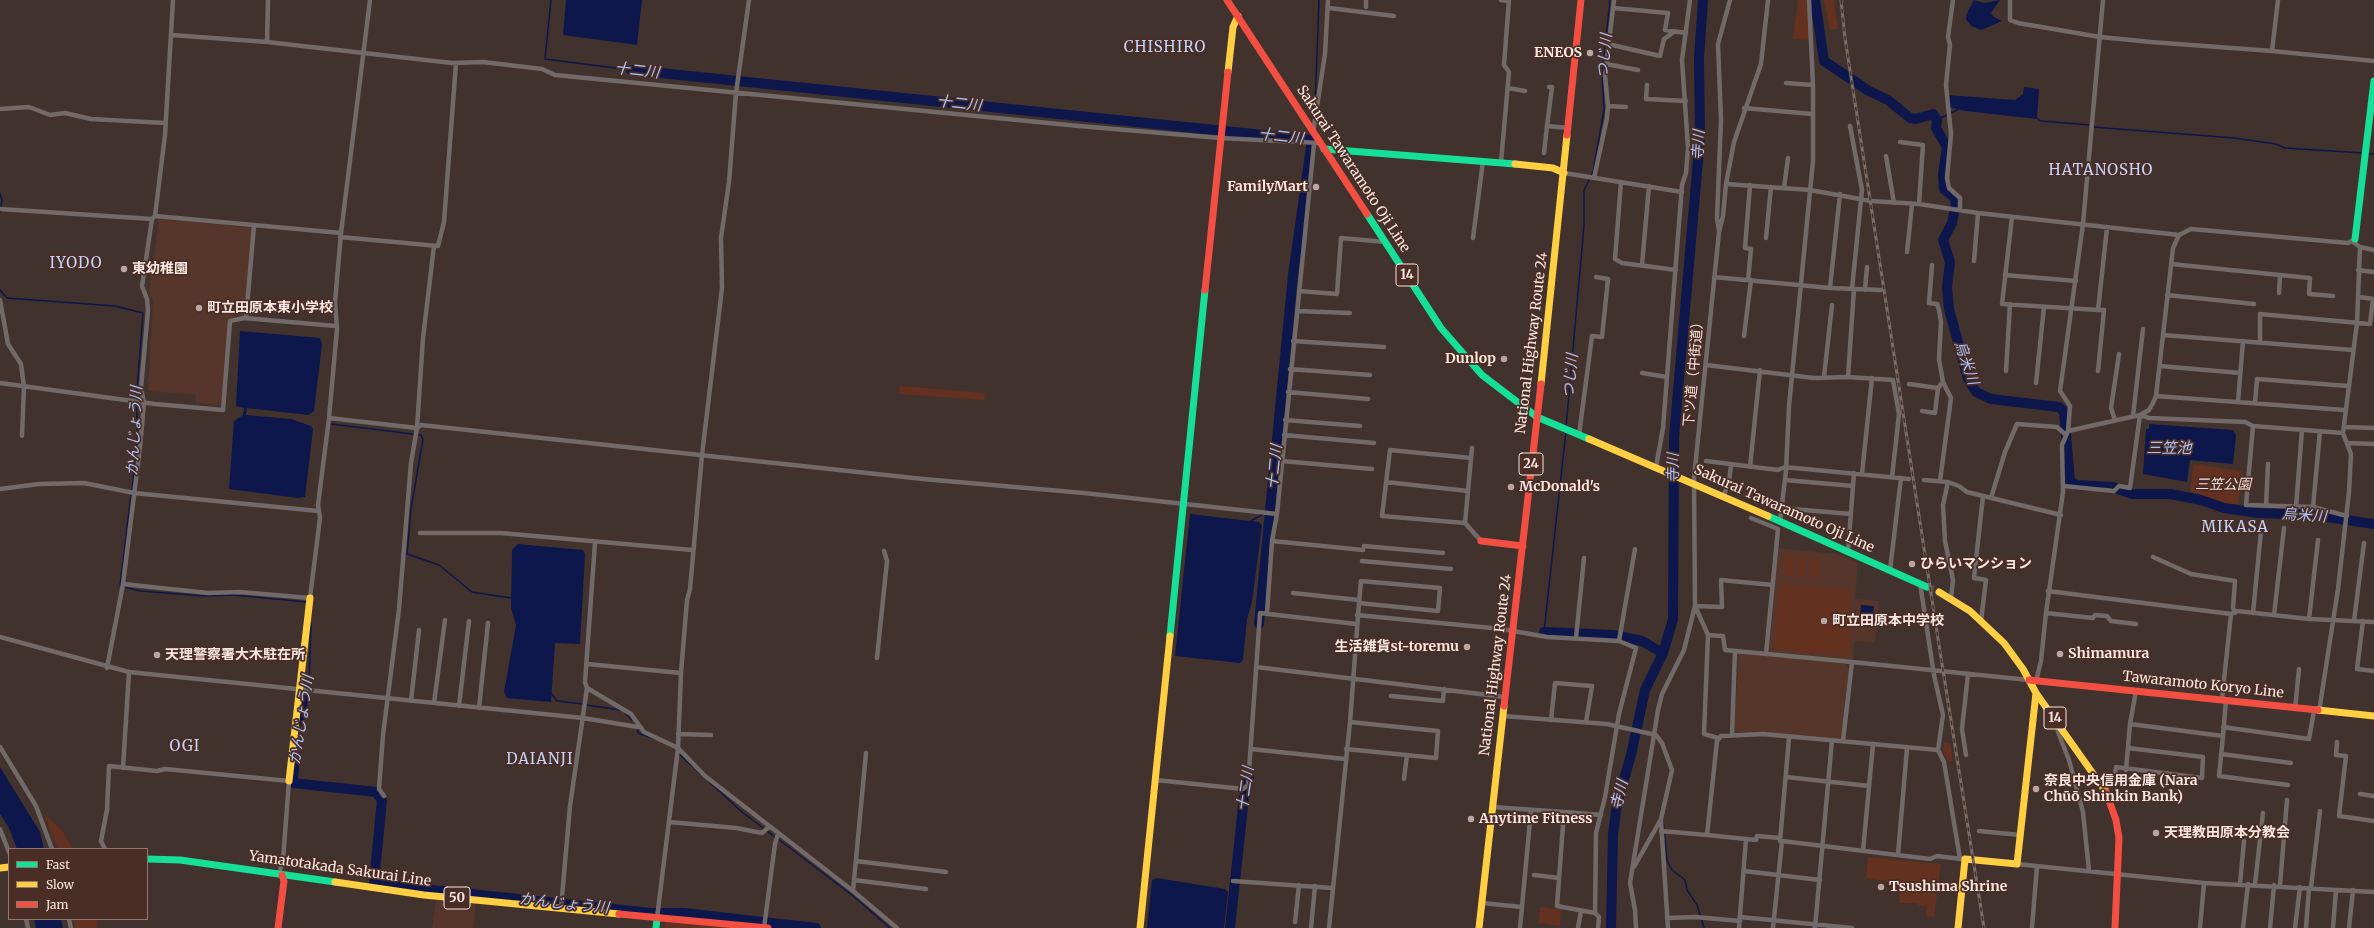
<!DOCTYPE html>
<html>
<head>
<meta charset="utf-8">
<style>
	body { margin:0 }
	#map { position:relative; width:2374px; height:928px; overflow:hidden; background:#42322d; font-family:Merriweather,serif }
	canvas { display:block }
	.legend { position:absolute; left:8px; top:848px; width:140px; height:72px; box-sizing:border-box; background:#4a2e25; border:1px solid #907870; margin:0; padding:5px 7px; list-style:none; font-size:12px; color:#f8e6e0 }
	.legend li { display:flex; align-items:center; gap:8px; height:20px }
	.legend b { width:20px; border:1px solid #907870 }
</style>
</head>
<body>
<div id="map">
<canvas width="2374" height="928"></canvas>
<ul class="legend">
<li><b style="height:5px;background:#16e098"></b>Fast</li>
<li><b style="height:5px;background:#ffcf43"></b>Slow</li>
<li><b style="height:5px;background:#f24e42"></b>Jam</li>
</ul>
</div>
<script>
const g = document.querySelector('canvas').getContext('2d');
g.lineJoin = 'round';
function fill(path, color) {
  g.fillStyle = color;
  g.fill(path, 'evenodd');
}
function poly(rows) {
  const path = new Path2D();
  for (const r of rows) {
    path.moveTo(r[0], r[1]);
    for (let i = 2; i < r.length; i += 2) path.lineTo(r[i], r[i + 1]);
  }
  return path;
}
function trace(path, color, width, dash) {
  g.strokeStyle = color;
  g.lineWidth = width;
  g.lineCap = dash ? 'butt' : 'round';
  g.setLineDash(dash || []);
  g.stroke(path);
}
function write(font, color, halo, rows, align = 'center') {
  g.font = font + ' Merriweather,"Noto Sans JP",serif';
  g.lineWidth = 3.5;
  g.setLineDash([]);
  g.textBaseline = 'middle';
  g.strokeStyle = halo;
  g.fillStyle = color;
  for (const [text, x, y, turn = 0] of rows) {
    g.save();
    g.translate(x, y);
    g.rotate((+turn || 0) * Math.PI / 180);
    g.textAlign = isNaN(turn) ? turn : align;
    if (halo) g.strokeText(text, 0, 0);
    g.fillText(text, 0, 0);
    g.restore();
  }
}
fill(poly([
	[159,219,252,228,244,314,228,319,221,405,196,403,195,395,148,391,153,301,149,291],
	[1778,548,1837,554,1858,563,1855,599,1879,601,1875,643,1854,641,1853,660,1769,654],
	[1739,653,1846,664,1849,669,1841,739,1791,737,1736,731,1734,727],
	[436,900,476,903,473,928,432,928]
]), '#56352b');
fill(poly([
	[1798,0,1806,0,1810,40,1793,39],
	[1824,0,1834,0,1838,29,1830,30],
	[900,386,985,393,984,400,899,394],
	[2194,464,2242,471,2238,505,2221,503,2190,491],
	[1786,555,1795,556,1793,576,1784,575],
	[1798,556,1807,557,1805,578,1796,577],
	[1811,558,1820,559,1818,579,1809,578],
	[1780,584,1851,590,1847,626,1851,627,1848,656,1774,649],
	[1944,743,1950,743,1953,761,1948,761,1943,752],
	[44,814,62,830,73,849,58,849],
	[1868,857,1941,864,1934,917,1926,916,1927,907,1918,905,1918,903,1899,903,1900,888,1896,883,1866,878],
	[1540,907,1561,910,1560,926,1539,923],
	[73,919,97,919,97,928,75,928],
	[665,921,733,928,664,928]
]), '#643020');
fill(poly([
	[566,0,642,0,637,45,563,35],
	[1974,0,1984,3,2000,0,1991,13,1994,17,2002,21,1981,30,1971,26,1966,19,1966,15],
	[2024,87,2039,89,2037,119,1965,111,1949,107,1947,95,2015,100,2023,94],
	[240,331,320,338,322,344,314,411,308,415,247,408,246,415,291,419,311,426,313,429,305,497,298,498,229,489,234,421,243,415,244,408,236,406],
	[2149,424,2233,430,2236,435,2233,464,2190,460,2187,482,2143,474,2146,429,2149,429],
	[1190,514,1259,522,1262,525,1252,602,1247,619,1243,660,1240,663,1175,656],
	[518,544,583,550,585,554,580,644,555,643,551,702,507,698,504,692,516,625,511,608,512,550],
	[1861,605,1874,606,1872,627,1859,626],
	[0,767,40,832,44,849,17,849,9,828,0,814],
	[1157,878,1225,889,1228,892,1224,928,1147,928,1152,880],
	[34,919,61,919,63,928,36,928]
]), '#0d174c');
trace(poly([
	[551,0,545,59,631,70],
	[1315,108,1319,0],
	[2035,117,2041,121,2090,125],
	[1937,120,1959,109],
	[2093,127,2234,138,2276,144,2285,148,2363,153],
	[2367,154,2374,154],
	[0,194,2,200,0,212],
	[0,290,7,298,115,306,143,313,137,391,137,440,132,491],
	[331,424,421,435,423,439,411,509,407,554,439,565,472,592,511,598],
	[1566,427,1584,226,1584,190,1593,172,1604,110,1602,76,1610,0],
	[131,495,120,586,140,591,205,596,233,595,307,602],
	[1251,521,1263,514],
	[1544,632,1566,431],
	[307,688,309,681,311,623],
	[551,693,557,701,583,704],
	[304,697,306,692],
	[587,705,620,710],
	[625,713,632,720],
	[637,728,638,733,655,739],
	[678,753,742,812,775,837],
	[1663,820,1667,860,1672,870,1685,880,1687,890,1697,905,1704,928],
	[778,839,852,895,890,928]
]), '#0d174c', 1.5);
trace(poly([
	[1815,0,1824,61,1869,91,1888,100,1910,118,1916,119,1933,114,1937,120,1936,128,1947,147,1943,174,1944,189,1954,197,1956,203,1952,223,1943,240,1950,262,1947,287,1949,309,1968,379,1976,392,1991,399,2059,407,2064,412,2070,481,2076,485,2113,487,2132,494,2170,494,2201,500,2224,508,2258,513,2314,515,2374,524],
	[631,70,1312,140,1293,275,1259,624],
	[1544,632,1613,635,1642,641,1663,653],
	[299,721,304,697],
	[294,767,293,783,376,792,382,800,374,882,385,885,651,913,684,913,816,928],
	[1230,928,1244,797,1249,778],
	[1611,928,1613,834,1617,804,1631,755,1645,690,1663,653,1673,619,1674,437,1700,137,1699,58,1703,0]
]), '#0d174c', 10);
trace(poly([
	[1927,587,1939,592]
]), '#5d4d48', 7, [7, 3.5]);
trace(poly([
	[1501,0,1509,1],
	[1953,0,1948,37,1950,45,1946,85,1951,134,1947,178,1949,188,1960,198,1960,209],
	[2010,0,2010,20,2018,23,2100,37,2151,42,2272,51,2374,61],
	[1366,7,1366,0],
	[1329,8,1394,16],
	[1613,8,1668,13,1665,30,1686,33],
	[172,35,267,42,452,63,483,62,542,69,555,75,1079,126,1220,138,1320,143],
	[267,42,268,0],
	[1608,44,1660,56,1664,39,1674,32],
	[2272,51,2278,0],
	[1606,64,1638,70],
	[1786,83,1813,85],
	[1647,85,1646,99,1686,101],
	[1549,87,1552,87,1547,126,1569,128],
	[1508,88,1525,91],
	[1608,106,1626,107],
	[1744,108,1812,114],
	[0,109,29,107,50,115,65,113,91,119,165,123],
	[1850,126,1862,190,1852,289],
	[1313,133,1325,54,1328,0],
	[1900,142,1923,145,1919,204],
	[1544,153,1547,126],
	[1886,156,1894,203],
	[1501,162,1509,72,1504,65,1509,0],
	[1564,173,1682,192],
	[1594,178,1607,118,1608,106,1605,76,1614,0],
	[1621,182,1615,259,1622,263,1676,270],
	[1726,184,1810,190,1871,201,1919,204,1978,213,2179,235,2191,229,2348,243,2355,239],
	[1784,188,1788,158],
	[0,209,152,219],
	[155,216,341,233],
	[2012,217,2002,304,2098,310,2107,228],
	[1719,231,1717,218,1721,120,1718,44,1730,0],
	[340,237,438,246,444,222,456,63],
	[1473,238,1483,161],
	[1766,238,1771,187],
	[2353,242,2360,247,2374,250],
	[1907,252,1912,205],
	[1974,261,1978,213],
	[2171,264,2310,278,2309,294,2333,296],
	[1642,265,1649,186],
	[1932,265,1929,303,1937,304,1939,310,1941,322,1939,359,1943,382,1951,398,1940,481],
	[2358,270,2374,272],
	[2005,275,2076,281],
	[1714,277,1830,288,1881,290],
	[1748,280,1751,249,1745,248,1750,185],
	[1830,288,1840,194],
	[1865,290,1867,267],
	[1299,291,1337,294,1341,238,1385,242],
	[2279,293,2280,275],
	[2167,295,2254,304],
	[2359,297,2374,299],
	[0,300,8,344,21,364,24,387,22,436],
	[1297,311,1350,313],
	[246,318,254,225],
	[2163,335,2353,350],
	[1744,336,1751,280],
	[1293,341,1384,347],
	[2260,343,2260,314,2370,324,2373,299],
	[1706,365,1814,378,1848,377,1893,380,1899,414,1892,477],
	[2160,366,2240,373],
	[1290,369,1370,375],
	[2006,371,2010,304],
	[2098,371,2104,310,2098,310],
	[1642,373,1667,377],
	[1824,377,1832,305],
	[1848,377,1854,289],
	[0,383,155,404,223,410,230,321,244,318,336,326],
	[2036,383,2044,307],
	[1909,384,1938,388],
	[1288,392,1368,399],
	[2156,396,2344,410],
	[2238,402,2243,341],
	[2255,403,2257,379,2348,386],
	[1922,411,1935,413,1938,388,1943,382],
	[2133,416,2143,329],
	[329,418,417,428,421,425,923,479,1084,493,1277,514],
	[1285,420,1360,426],
	[2115,420,2111,408,2119,354],
	[2253,426,2246,505,2313,507,2347,516],
	[2344,427,2374,428],
	[2068,431,2140,415,2149,410,2153,403,2156,396,2173,248,2179,235],
	[1284,435,1374,443],
	[1579,435,1592,336,1602,337,1608,279,1596,277],
	[2347,443,2374,444],
	[1472,448,1465,523,1481,541],
	[1282,461,1372,469],
	[1706,461,1778,470,1785,467,1909,479],
	[1656,467,1663,428,1682,185,1686,173,1688,148,1682,60,1690,0],
	[1750,467,1760,370],
	[1862,474,1872,378],
	[1785,480,1853,486],
	[1924,480,1948,482,1959,486,1967,492,2061,515],
	[1386,482,1468,491],
	[1948,482,1943,505,1945,541,1953,580,1951,598],
	[2063,486,2114,491,2119,486,2130,488,2140,415,2149,418,2245,422,2253,426,2343,433],
	[0,489,39,484,84,483,134,493,318,511],
	[1723,497,1729,482,1731,465],
	[1991,498,2005,452,2017,424,2057,427,2066,435],
	[2266,506,2268,464],
	[2296,507,2302,430],
	[2313,507,2320,431],
	[1781,508,1851,514],
	[1751,518,1778,529,1766,654],
	[1780,521,1786,471,1789,406,1813,161,1813,85,1809,0],
	[1465,523,1382,516,1390,450,1471,458],
	[420,533,501,533,692,550],
	[1272,541,1363,550],
	[1364,546,1443,553],
	[1848,551,1854,473],
	[2153,557,2191,574,2235,581,2233,608,2235,613],
	[1362,561,1451,569],
	[1890,570,1901,478],
	[1361,581,1440,588,1438,611,1359,603,1361,581],
	[1920,583,1934,675,1943,715,1938,750,1944,762,1960,859],
	[123,584,208,593,240,592,310,598,320,518,318,505,329,418,337,329,335,302,341,233,370,0],
	[2048,591,2231,614,2237,611,2309,619,2374,622],
	[1293,593,1359,600],
	[1695,606,1708,635,1704,734,1718,738],
	[1695,606,1722,607,1721,580,1773,585],
	[1267,613,1272,541,1277,514,1314,144],
	[2046,613,2093,618,2095,615,2107,616,2111,621,2136,624],
	[2253,613,2261,531],
	[1357,615,1502,629,1547,637,1619,641,1636,648,1619,714,1605,797,1596,833,1595,913,1557,906,1564,812,1492,807],
	[2274,615,2284,528],
	[2309,619,2318,540],
	[1981,621,1986,580,1974,578,1983,496],
	[2354,621,2364,543],
	[2363,621,2357,669,2374,671],
	[1708,635,1723,636,1725,650,1852,662],
	[0,637,129,672,583,718,638,727],
	[1576,638,1584,558],
	[1619,641,1635,549],
	[877,658,887,561,884,551],
	[587,664,681,673],
	[1256,667,1505,697],
	[107,668,123,584,140,447,144,403,141,388,148,310,147,299,142,286,152,219,155,216,165,135,173,0],
	[2036,681,2041,661,2046,613,2063,492,2062,445,2068,431,2070,406,2060,391,2083,224,2103,0],
	[587,688,631,714,644,732,678,748,705,776,853,891,897,928],
	[1391,696,1443,701,1444,689],
	[2222,699,2231,614],
	[411,701,419,630],
	[434,703,445,620],
	[459,706,469,621],
	[479,708,488,623],
	[2295,709,2299,669],
	[2319,712,2338,589,2349,492,2351,454,2343,433,2357,323,2360,247],
	[1503,716,1607,724,1656,735,1662,743,1672,770,1661,819,1634,867],
	[1551,720,1555,683,1592,686,1586,722],
	[2058,724,2058,732,2069,760,2083,812,2089,871],
	[2130,724,2223,736,2226,700],
	[2223,727,2309,739,2314,711],
	[678,734,711,735],
	[1732,735,1735,651],
	[2223,736,2219,776,2288,785],
	[1843,741,1852,662,2029,680],
	[2337,742,2336,755,2346,756,2339,816,2374,821],
	[0,747,36,806,52,849],
	[1251,749,1345,759],
	[1346,749,1436,758,1438,731,1350,722],
	[2221,754,2291,763],
	[1966,755,1962,729,1968,674],
	[123,768,129,672],
	[2126,770,2130,724,2136,691],
	[1786,777,1869,786],
	[1404,779,1407,755],
	[1156,780,1243,789,1248,785,1260,613,1356,624],
	[2105,789,2114,781,2116,767,2202,778,2203,757,2128,748],
	[2360,794,2374,796],
	[384,796,379,789,383,735,399,609,411,463,417,428,423,338,434,246],
	[1564,812,1601,815],
	[1661,820,1668,928],
	[669,822,736,828,762,833,769,827],
	[0,829,9,852],
	[1661,831,1707,835],
	[1979,831,2020,835],
	[1780,838,1757,836,1756,840,1707,835,1717,741,1721,736,1763,734,1938,750],
	[1782,841,1930,859,1937,856,1961,859],
	[105,849,101,841,107,810,109,766,157,771,165,769,289,781,283,860,279,874],
	[1863,851,1873,744],
	[1898,855,1907,748],
	[856,861,946,872],
	[2017,864,2204,883,2374,892],
	[1744,871,1820,880],
	[1534,875,1559,878],
	[854,880,926,889],
	[1233,881,1332,888],
	[2240,884,2244,841],
	[2255,884,2263,813],
	[2280,885,2287,800],
	[2311,888,2320,811],
	[853,891,866,753],
	[1482,903,1522,907],
	[561,908,570,806,587,688,585,682,595,543],
	[1595,913,1599,917,1598,928],
	[1740,917,1852,928],
	[657,918,678,748,681,673,687,600,690,589,702,455,722,288,721,238,729,182,736,93,749,0],
	[1667,918,1695,917,1740,921],
	[26,919,28,928],
	[69,919,71,928],
	[1295,922,1299,885],
	[764,928,775,844,778,834],
	[1311,928,1315,886],
	[1329,928,1350,722,1359,603],
	[1520,928,1531,810],
	[1578,928,1581,911],
	[1636,928,1635,910,1630,883,1658,710,1662,694,1684,650,1695,606,1694,478,1719,232,1723,216,1726,184,1734,142,1761,64,1768,0],
	[1739,928,1746,839],
	[1773,928,1782,841,1780,841,1789,738],
	[1815,928,1832,740],
	[2032,928,2037,866],
	[2200,928,2204,883],
	[2243,928,2248,884],
	[2270,928,2274,885],
	[2295,928,2300,887],
	[2306,928,2309,888],
	[2333,928,2336,890],
	[2349,928,2353,890]
]), '#726a68', 4.5);
trace(poly([
	[1324,149,1515,164],
	[1367,214,1441,328,1482,375,1537,417,1589,439],
	[2355,239,2374,81],
	[1768,516,1927,587],
	[1170,636,1205,290],
	[147,859,180,860,335,882],
	[656,928,657,918]
]), '#16e098', 7);
trace(poly([
	[1228,72,1233,27,1238,16],
	[1515,164,1553,168,1564,173],
	[1541,384,1567,135],
	[1589,439,1768,516],
	[1939,592,1970,611,2004,643,2023,669,2036,693,2106,792],
	[2318,710,2374,716],
	[289,781,310,598],
	[0,868,9,867],
	[335,882,424,895,619,914],
	[1140,928,1170,636],
	[1479,928,1504,706],
	[1958,928,1965,859,2017,864,2036,693]
]), '#ffcf43', 7);
trace(poly([
	[1227,0,1367,214],
	[1567,135,1581,0],
	[1205,290,1228,72],
	[1481,541,1523,546],
	[2029,680,2318,710],
	[1504,706,1541,384],
	[2106,792,2116,820,2119,838,2115,928],
	[619,914,768,928],
	[278,928,284,881,282,875]
]), '#f24e42', 7);
const rail = poly([
	[1841,0,1845,38,1939,645,1984,928]
]);
trace(rail, '#786e69', 3);
trace(rail, '#4a2e25', 1.5, [4.5]);
for (const [x, y, r, color] of [
	[1590,53,4,"#b8a7a1"],
	[1316,187,4,"#b8a7a1"],
	[124,269,4,"#b8a7a1"],
	[199,308,4,"#b8a7a1"],
	[1504,359,4,"#b8a7a1"],
	[1511,487,4,"#b8a7a1"],
	[1912,564,4,"#b8a7a1"],
	[1824,621,4,"#b8a7a1"],
	[1467,647,4,"#b8a7a1"],
	[2060,654,4,"#b8a7a1"],
	[157,655,4,"#b8a7a1"],
	[2036,789,4,"#b8a7a1"],
	[1471,819,4,"#b8a7a1"],
	[2156,833,4,"#b8a7a1"],
	[1881,887,4,"#b8a7a1"]
]) {
  const dot = new Path2D();
  dot.arc(x, y, r, 0, 2 * Math.PI);
  g.fillStyle = color;
  g.fill(dot);
  trace(dot, '#4a2e25', 1.5);
}
for (const [x, y, w] of [
	[1407,275,22],
	[1531,464,24],
	[2055,718,22],
	[457,898,26]
]) {
  const box = new Path2D();
  box.roundRect(x - w / 2, y - 11, w, 22, 3);
  g.fillStyle = '#4a2e25';
  g.fill(box);
  trace(box, '#f8e6e0', 1);
}
write('bold 13px', '#f8e6e0', null, [
	["14",1407,275],
	["24",1531,464],
	["14",2055,718],
	["50",457,898]
]);
write('bold 14px', '#f8e6e0', '#4a2e25', [
	["ENEOS",1582,53,"right"],
	["FamilyMart",1308,187,"right"],
	["東幼稚園",132,269],
	["町立田原本東小学校",207,308],
	["Dunlop",1496,359,"right"],
	["McDonald's",1519,487],
	["ひらいマンション",1920,564],
	["町立田原本中学校",1832,621],
	["生活雑貨st-toremu",1459,647,"right"],
	["Shimamura",2068,654],
	["天理警察署大木駐在所",165,655],
	["奈良中央信用金庫 (Nara",2044,781],
	["Chūō Shinkin Bank)",2044,797],
	["Anytime Fitness",1479,819],
	["天理教田原本分教会",2164,833],
	["Tsushima Shrine",1889,887]
], 'left');
write('14px', '#f8e6e0', '#4a2e25', [
	["Sakurai Tawaramoto Oji Line",1353,169,57],
	["National Highway Route 24",1532,343,-83],
	["下ツ道（中街道）",1694,371,-85],
	["Sakurai Tawaramoto Oji Line",1784,509,24],
	["National Highway Route 24",1496,665,-83],
	["Tawaramoto Koryo Line",2203,685,6],
	["Yamatotakada Sakurai Line",340,869,8]
]);
write('italic 14px', '#f5ddd6', '#4a2e25', [
	["三笠公園",2223,485]
]);
g.letterSpacing = '1px';
write('15px', '#c2d3fc', '#4a2e25', [
	["CHISHIRO",1165,48],
	["HATANOSHO",2101,171],
	["IYODO",76,264],
	["MIKASA",2235,528],
	["OGI",185,747],
	["DAIANJI",540,760]
]);
g.letterSpacing = '0px';
write('italic 15px', '#acc3fb', '#4a2e25', [
	["つじ川",1605,56,-85],
	["十二川",637,71,6],
	["十二川",959,104,6],
	["十二川",1281,137,6],
	["寺川",1699,145,-87],
	["烏米川",1966,363,71],
	["つじ川",1571,376,-85],
	["かんじょう川",135,431,-87],
	["三笠池",2169,449],
	["十二川",1275,467,-84],
	["寺川",1674,468,-90],
	["烏米川",2304,516,4],
	["かんじょう川",302,720,-81],
	["十二川",1246,789,-82],
	["寺川",1620,795,-76],
	["かんじょう川",564,904,6]
]);
</script>
</body>
</html>
